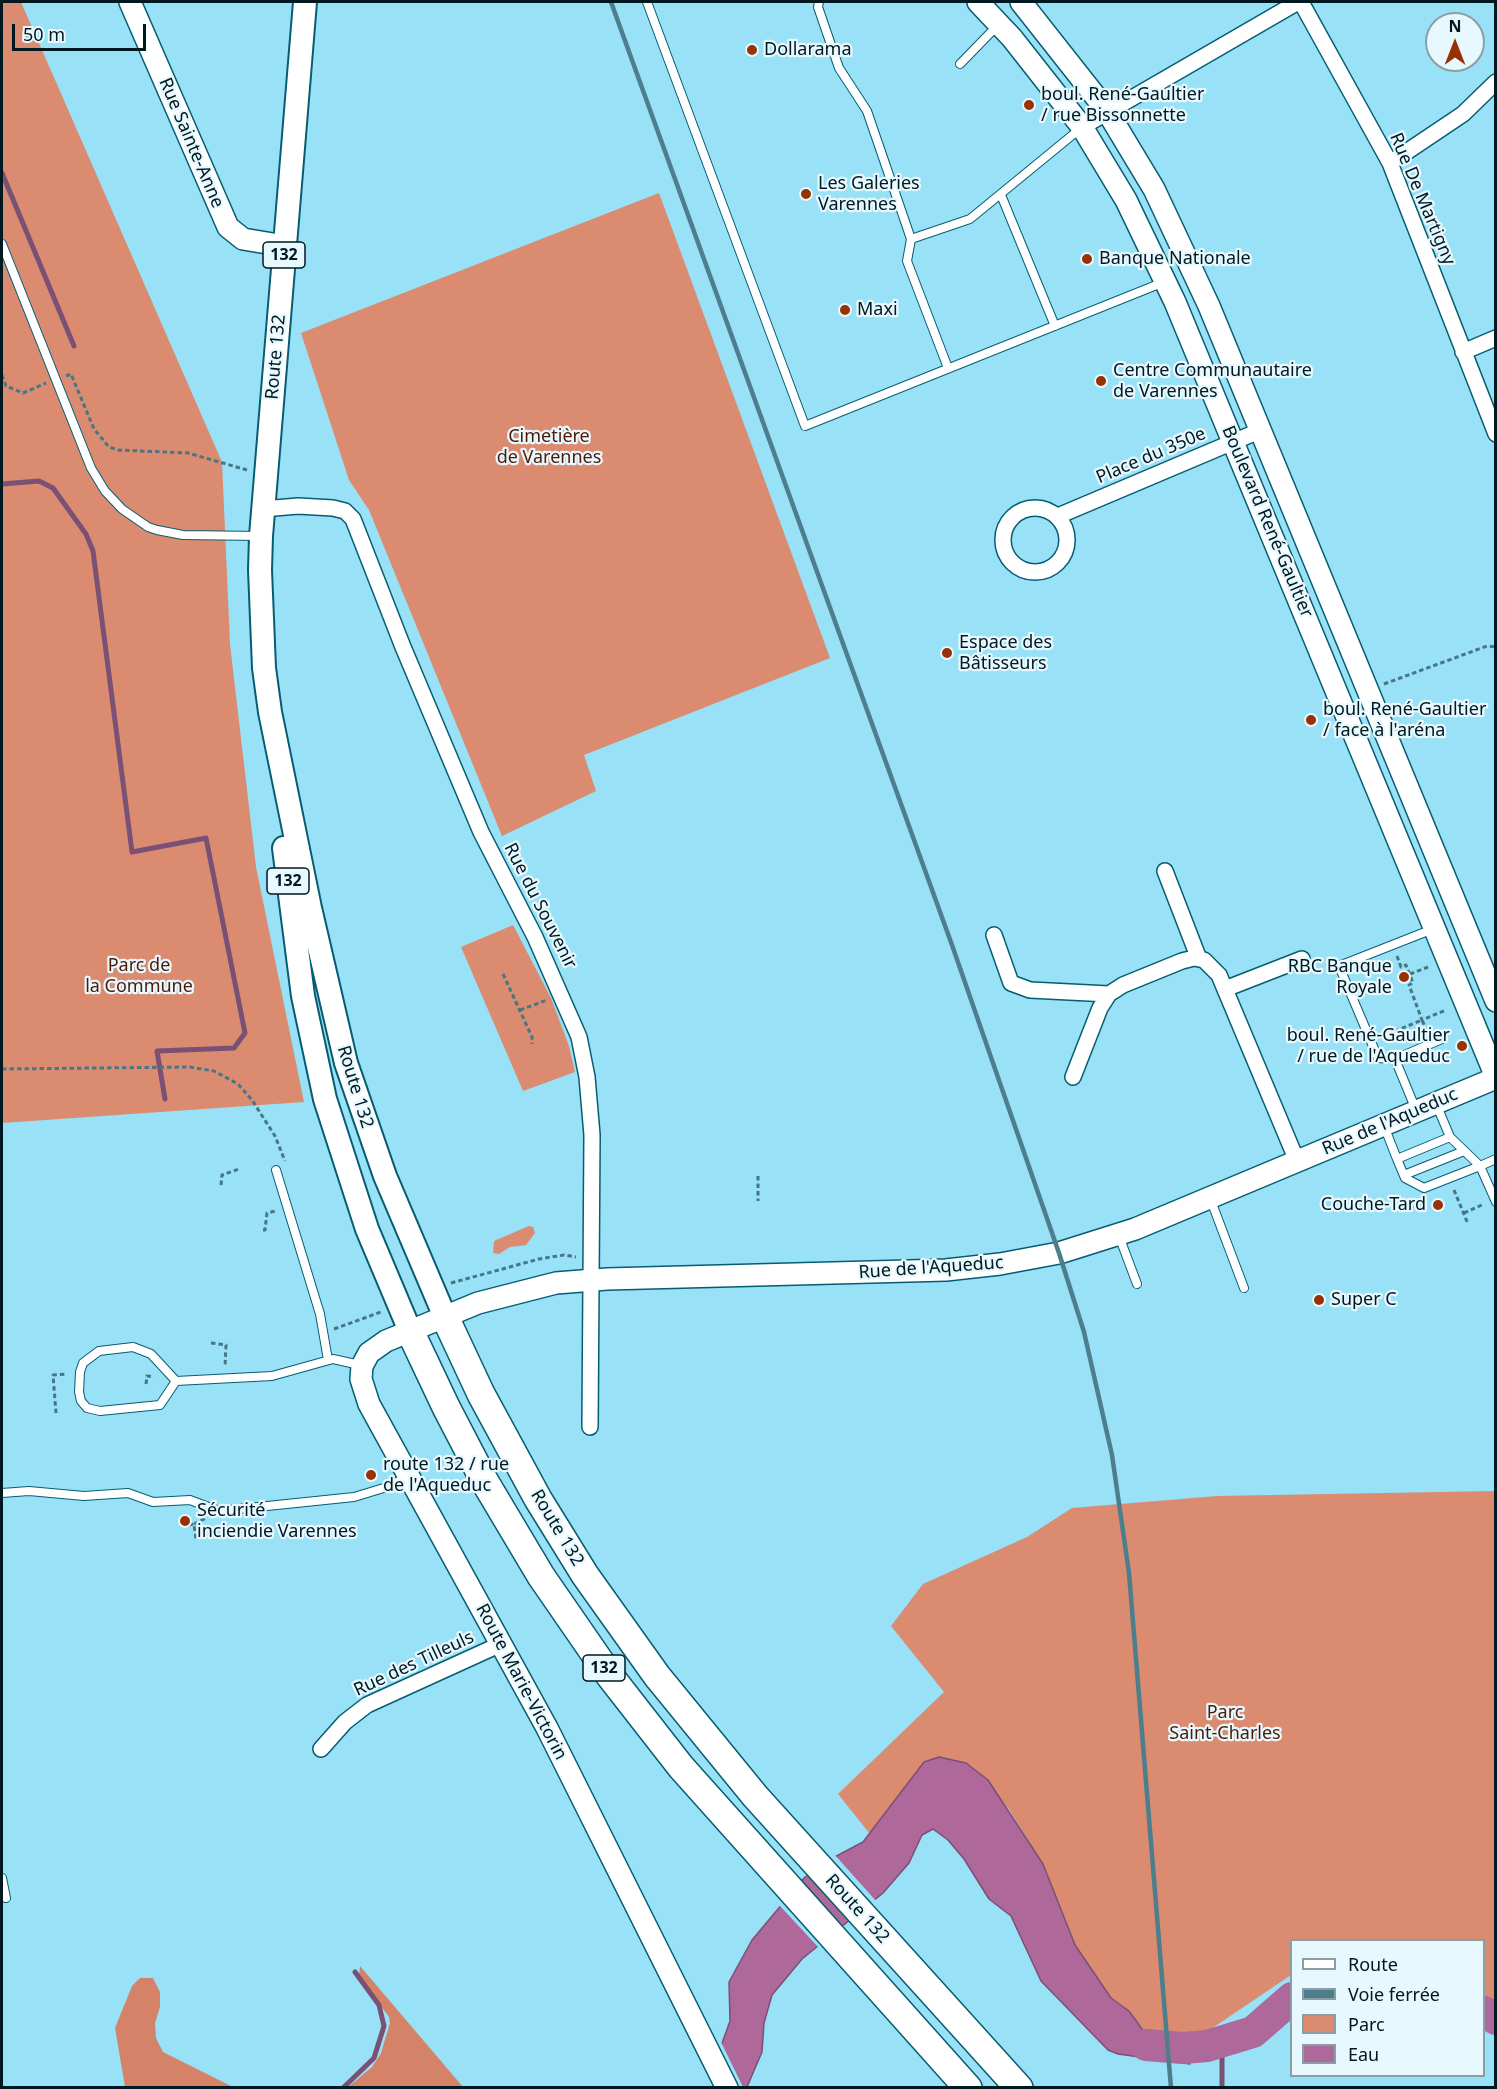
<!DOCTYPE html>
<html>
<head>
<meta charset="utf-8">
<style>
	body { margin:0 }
	#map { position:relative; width:1497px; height:2089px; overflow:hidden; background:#98e1f7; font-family:"Noto Sans",sans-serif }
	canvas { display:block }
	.frame { position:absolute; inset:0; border:3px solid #001820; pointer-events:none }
	.legend { position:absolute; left:1290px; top:1939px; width:195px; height:138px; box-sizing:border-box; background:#e7f8fe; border:2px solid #8b9ea5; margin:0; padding:8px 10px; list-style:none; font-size:18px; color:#001820 }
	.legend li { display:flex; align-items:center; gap:12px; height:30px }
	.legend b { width:30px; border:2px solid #8b9ea5 }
	.north { position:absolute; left:1425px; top:12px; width:60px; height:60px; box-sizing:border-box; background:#e7f8fe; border:2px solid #8b9ea5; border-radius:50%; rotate:0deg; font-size:16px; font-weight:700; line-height:24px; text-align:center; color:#001820 }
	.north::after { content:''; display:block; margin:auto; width:21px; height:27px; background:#983205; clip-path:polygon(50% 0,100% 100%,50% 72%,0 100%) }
	.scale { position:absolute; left:12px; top:24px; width:134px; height:27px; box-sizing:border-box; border:3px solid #001820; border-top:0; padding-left:8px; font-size:18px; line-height:21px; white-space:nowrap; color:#001820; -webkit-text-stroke:4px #e7f8fe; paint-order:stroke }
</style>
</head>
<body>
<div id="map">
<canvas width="1497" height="2089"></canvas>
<div class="frame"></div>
<ul class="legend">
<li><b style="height:8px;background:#fff"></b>Route</li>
<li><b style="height:8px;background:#4d7e8d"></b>Voie ferrée</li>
<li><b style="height:16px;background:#db8b70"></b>Parc</li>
<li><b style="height:16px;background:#ae6899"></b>Eau</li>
</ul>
<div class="north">N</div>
<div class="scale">50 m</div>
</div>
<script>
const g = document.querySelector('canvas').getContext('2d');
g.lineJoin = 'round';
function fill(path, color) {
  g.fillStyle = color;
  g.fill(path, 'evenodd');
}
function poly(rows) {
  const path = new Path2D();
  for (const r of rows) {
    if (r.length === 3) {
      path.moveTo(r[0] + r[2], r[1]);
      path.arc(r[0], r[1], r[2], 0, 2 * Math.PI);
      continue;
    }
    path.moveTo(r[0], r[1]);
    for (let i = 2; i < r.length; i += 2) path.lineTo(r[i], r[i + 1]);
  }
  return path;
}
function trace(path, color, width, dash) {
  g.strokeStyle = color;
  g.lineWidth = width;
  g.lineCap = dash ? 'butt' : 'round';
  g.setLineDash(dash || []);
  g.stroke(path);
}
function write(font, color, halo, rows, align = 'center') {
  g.font = font + ' "Noto Sans",sans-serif';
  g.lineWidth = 4.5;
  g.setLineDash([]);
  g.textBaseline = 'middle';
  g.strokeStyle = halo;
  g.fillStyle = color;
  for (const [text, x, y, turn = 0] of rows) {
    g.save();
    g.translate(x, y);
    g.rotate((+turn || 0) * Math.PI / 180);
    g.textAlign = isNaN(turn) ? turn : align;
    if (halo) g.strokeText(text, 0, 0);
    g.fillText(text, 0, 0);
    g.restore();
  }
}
fill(poly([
	[2,2,21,2,222,462,230,644,256,867,304,1102,2,1123],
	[659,193,830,658,584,755,596,791,502,836,369,510,349,480,301,333],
	[513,925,551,998,569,1046,575,1072,523,1091,461,947],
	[529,1226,533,1227,535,1233,526,1245,510,1247,499,1254,493,1253,494,1241],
	[1495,1491,1495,2008,1484,2000,1484,1940,1292,1940,1291,1975,1208,2031,1175,2038,1147,2036,1129,2011,1111,1998,1075,1945,1043,1864,1008,1808,955,1760,939,1757,924,1762,870,1834,838,1794,944,1692,891,1626,923,1584,1027,1537,1072,1508,1217,1496]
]), '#db8b70');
fill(poly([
	[360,1966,463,2087,348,2087,372,2067,381,2053,390,2023,389,2017,359,1976],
	[140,1978,153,1978,160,1992,160,2007,155,2023,156,2038,163,2052,233,2087,125,2087,115,2028,132,1986]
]), '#d58368');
const water = poly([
	[939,1757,966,1763,988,1780,1043,1864,1075,1945,1111,1998,1129,2011,1147,2036,1159,2039,1188,2037,1190,2064,1118,2054,1108,2050,1041,1981,1011,1916,989,1899,964,1859,948,1840,933,1829,922,1835,909,1863,883,1893,802,1959,772,1995,764,2023,762,2052,747,2087,706,2088,730,2021,729,1982,752,1940,804,1878,827,1861,863,1842,924,1762,939,1757]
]);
fill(water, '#ae6899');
trace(water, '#7a5075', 1.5);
fill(poly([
	[834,1854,877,1902,852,1923,826,1859],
	[799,1879,845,1929,820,1949,779,1905],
	[1175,2035,1177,2066,1162,2064,1159,2036],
	[721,2042,743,2087,705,2087]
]), '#98e1f7');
trace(poly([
	[2,173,74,346],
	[2,484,39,481,53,488,86,534,93,551,132,852,206,838,245,1033,234,1048,157,1051,165,1099],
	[343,2088,374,2058,384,2026,379,2005,355,1972],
	[1222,2088,1222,2042]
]), '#7a5075', 5);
trace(poly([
	[1484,2012,1496,2019],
	[1146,2045,1183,2048,1207,2046,1253,2032,1292,1998]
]), '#ae6899', 32);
const lane = poly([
	[647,2,805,426,1164,282],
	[819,2,818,7,839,68,867,111,911,239,907,261,948,368],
	[960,64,998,25],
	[1001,195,1055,326],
	[911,239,970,219,1081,128],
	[2,244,91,468,105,491,122,509,148,527,157,530,183,535,260,536],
	[1395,1059,1378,1058,1339,966,1433,929],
	[1416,1110,1395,1059,1442,1039],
	[1384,1126,1397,1159,1450,1137,1437,1106],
	[1450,1137,1480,1166,1496,1159],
	[1397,1159,1405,1178,1424,1188,1480,1166,1496,1202],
	[276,1170,320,1314,328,1360],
	[1404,1175,1464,1151],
	[1210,1198,1244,1288],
	[1119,1236,1137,1284],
	[133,1347,151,1354,176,1381,160,1405,100,1411,87,1408,81,1401,79,1392,80,1372,83,1363,99,1351,133,1347],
	[176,1381,272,1376,333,1359,360,1365],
	[2,1493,29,1491,84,1496,128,1493,153,1502,190,1500,219,1511,354,1497,387,1487,407,1477],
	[2,1878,6,1898]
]);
const street = poly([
	[1301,2,1390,163,1496,434],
	[1082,127,1298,2],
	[1390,163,1463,114,1496,82],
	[1463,352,1496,338],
	[1035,540,32],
	[263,509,298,506,333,508,345,511,353,519,403,647,481,832,535,937,579,1037,587,1077,592,1135,590,1427],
	[1058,516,1259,431],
	[1165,871,1199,959],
	[994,935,1011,983,1030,990,1109,994],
	[1225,989,1302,959],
	[1073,1077,1100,1008,1109,994,1123,985,1182,961,1194,958,1204,960,1219,975,1297,1161],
	[321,1749,345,1722,367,1705,501,1644]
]);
const secondary = poly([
	[130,2,228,227,243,239,285,246],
	[978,2,1012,38,1082,127,1126,200,1175,302,1496,1077],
	[1021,2,1107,111,1154,189,1209,306,1496,1001],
	[727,2088,547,1728,369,1404,361,1379,362,1366,369,1353,386,1341,478,1303,556,1283,607,1279,946,1270,1000,1264,1059,1253,1135,1229,1496,1078]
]);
const primary = poly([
	[305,2,261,536,260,570,264,668,270,712,310,908,346,1063,385,1176,445,1317],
	[284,848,303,996,325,1099,367,1229,410,1331]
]);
const highway = poly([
	[445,1317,481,1394,538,1499,585,1575,657,1676,755,1796,1019,2088],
	[410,1331,446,1407,485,1482,541,1576,610,1676,681,1767,968,2088]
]);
trace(lane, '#065d71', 10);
trace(street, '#065d71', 18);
trace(secondary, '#065d71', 24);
trace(primary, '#065d71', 26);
trace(highway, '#065d71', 30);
trace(poly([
	[2,375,6,386,23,393,46,383],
	[66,376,71,374,94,429,109,447,118,450,188,453,247,470],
	[1384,684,1487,646,1496,647],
	[1397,956,1401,967,1406,965,1413,983,1409,985,1422,1020,1446,1010],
	[503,974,532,1037,532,1044],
	[1410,974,1428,967],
	[520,1010,547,1000],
	[1381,1037,1422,1020,1428,1033],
	[2,1069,190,1067,214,1071,238,1084,252,1100,275,1136,285,1161],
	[758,1176,758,1201],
	[221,1185,222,1175,239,1169],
	[1454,1190,1468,1224],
	[1409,1208,1425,1201],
	[1464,1213,1484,1204],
	[263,1230,265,1230,267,1213,275,1211],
	[451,1283,539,1259,564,1255,576,1257],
	[334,1329,381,1312],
	[211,1343,226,1345,225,1367],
	[146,1384,147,1376,154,1377],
	[56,1413,53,1375,67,1374],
	[194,1524,206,1518],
	[189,1525,194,1524,196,1540]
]), '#477684', 3, [4.5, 3]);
trace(lane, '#fff', 8);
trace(street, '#fff', 15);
trace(secondary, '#fff', 21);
trace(primary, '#fff', 22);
trace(highway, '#fff', 27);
trace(poly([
	[611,2,952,945,1059,1253,1084,1332,1112,1455,1129,1573,1171,2088]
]), '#4d7e8d', 4.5);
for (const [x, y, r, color] of [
	[752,50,6,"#983205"],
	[1029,105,6,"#983205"],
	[806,194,6,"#983205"],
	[1087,259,6,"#983205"],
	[845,310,6,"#983205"],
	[1101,381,6,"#983205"],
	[947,653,6,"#983205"],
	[1311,720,6,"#983205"],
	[1404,977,6,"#983205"],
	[1462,1046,6,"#983205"],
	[1438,1205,6,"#983205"],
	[1319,1300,6,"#983205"],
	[371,1475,6,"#983205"],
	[185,1521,6,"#983205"]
]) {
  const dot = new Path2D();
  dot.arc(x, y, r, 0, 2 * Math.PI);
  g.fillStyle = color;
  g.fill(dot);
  trace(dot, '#e7f8fe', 2);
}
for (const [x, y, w] of [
	[284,255,42],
	[288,881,42],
	[604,1668,42]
]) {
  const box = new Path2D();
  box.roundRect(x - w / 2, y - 13, w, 26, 4.5);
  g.fillStyle = '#e7f8fe';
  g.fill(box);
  trace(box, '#001820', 1.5);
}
write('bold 16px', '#001820', null, [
	["132",284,255],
	["132",288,881],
	["132",604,1668]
]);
write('18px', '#001820', '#e7f8fe', [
	["Dollarama",764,50],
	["boul. René-Gaultier",1041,95],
	["/ rue Bissonnette",1041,116],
	["Les Galeries",818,184],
	["Varennes",818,205],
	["Banque Nationale",1099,259],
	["Maxi",857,310],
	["Centre Communautaire",1113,371],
	["de Varennes",1113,392],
	["Espace des",959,643],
	["Bâtisseurs",959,664],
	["boul. René-Gaultier",1323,710],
	["/ face à l'aréna",1323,731],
	["RBC Banque",1392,967,"right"],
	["Royale",1392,988,"right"],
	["boul. René-Gaultier",1450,1036,"right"],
	["/ rue de l'Aqueduc",1450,1057,"right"],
	["Couche-Tard",1426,1205,"right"],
	["Super C",1331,1300],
	["route 132 / rue",383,1465],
	["de l'Aqueduc",383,1486],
	["Sécurité",197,1511],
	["inciendie Varennes",197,1532]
], 'left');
write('18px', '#001820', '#e7f8fe', [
	["Rue Sainte-Anne",191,143,67],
	["Rue De Martigny",1422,199,67],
	["Route 132",276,357,-85],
	["Place du 350e",1151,456,-23],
	["Boulevard René-Gaultier",1267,522,67],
	["Rue du Souvenir",540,906,63],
	["Route 132",355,1087,73],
	["Rue de l'Aqueduc",1390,1122,-23],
	["Rue de l'Aqueduc",931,1268,-4],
	["Route 132",557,1528,59],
	["Rue des Tilleuls",414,1664,-25],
	["Route Marie-Victorin",521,1682,62],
	["Route 132",857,1909,48]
]);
write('18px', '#4e1a07', '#e7f8fe', [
	["Cimetière",549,437],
	["de Varennes",549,458],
	["Parc de",139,966],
	["la Commune",139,987],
	["Parc",1225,1713],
	["Saint-Charles",1225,1734]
]);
</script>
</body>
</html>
